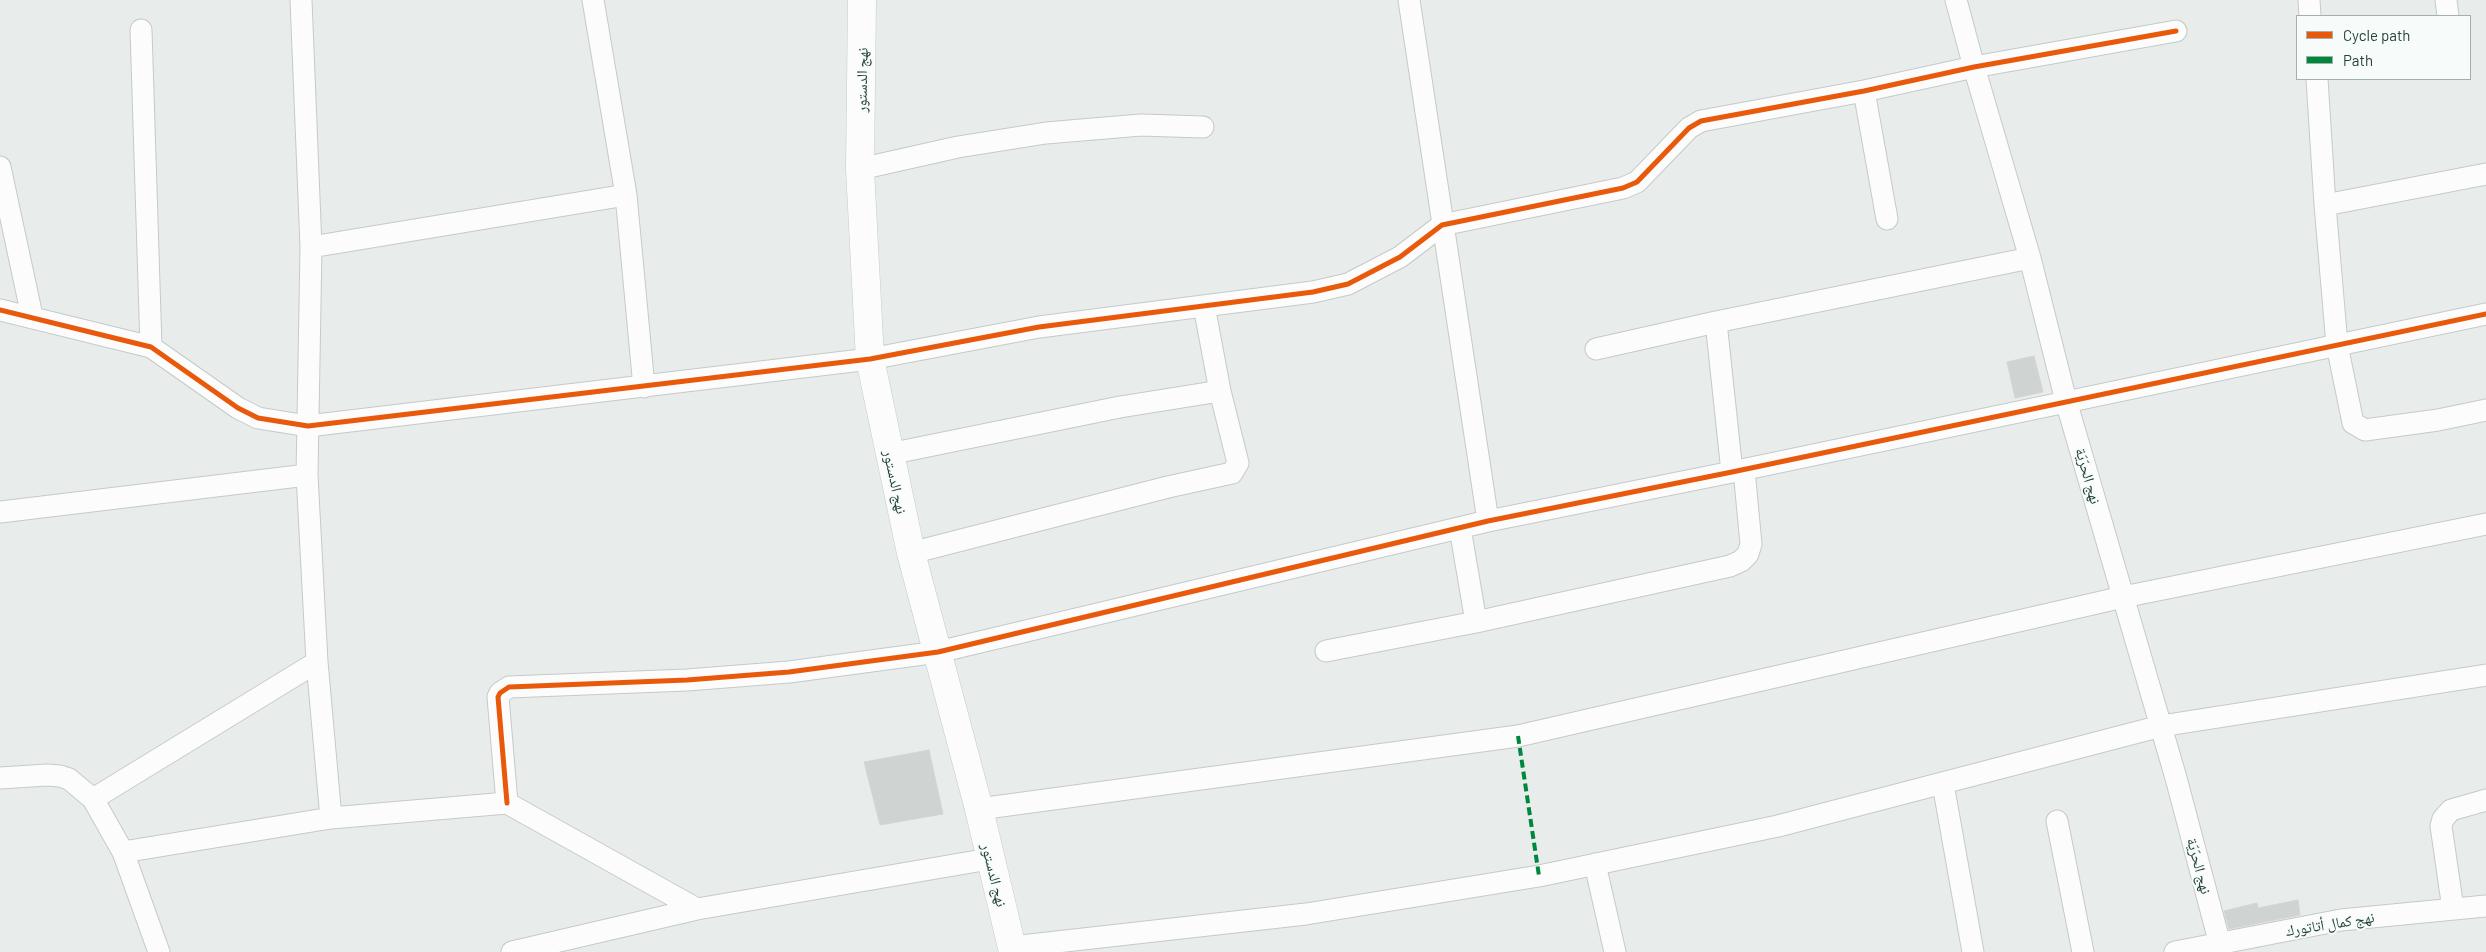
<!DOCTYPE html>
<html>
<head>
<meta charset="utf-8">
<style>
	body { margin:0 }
	#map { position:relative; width:2486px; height:952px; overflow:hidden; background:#e8edeb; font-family:Barlow,sans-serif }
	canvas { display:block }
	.legend { position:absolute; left:2296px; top:15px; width:175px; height:65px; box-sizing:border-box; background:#f7fbf9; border:1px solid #a3b1ad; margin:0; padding:6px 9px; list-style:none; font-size:15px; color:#24423a }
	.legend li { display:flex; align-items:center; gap:10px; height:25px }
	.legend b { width:25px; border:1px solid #a3b1ad }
</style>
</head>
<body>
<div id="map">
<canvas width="2486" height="952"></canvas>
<ul class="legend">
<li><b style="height:6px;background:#e8590c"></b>Cycle path</li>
<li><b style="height:6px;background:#00873e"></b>Path</li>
</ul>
</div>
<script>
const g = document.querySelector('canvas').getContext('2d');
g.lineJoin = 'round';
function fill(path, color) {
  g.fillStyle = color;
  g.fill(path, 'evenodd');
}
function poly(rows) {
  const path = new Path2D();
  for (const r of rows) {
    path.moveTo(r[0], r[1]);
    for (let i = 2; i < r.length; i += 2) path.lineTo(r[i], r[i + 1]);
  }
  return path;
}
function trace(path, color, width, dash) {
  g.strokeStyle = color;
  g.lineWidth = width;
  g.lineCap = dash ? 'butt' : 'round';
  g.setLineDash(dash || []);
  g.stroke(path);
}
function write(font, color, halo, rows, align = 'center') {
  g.font = font + ' Barlow,"Noto Naskh Arabic",sans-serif';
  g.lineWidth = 4;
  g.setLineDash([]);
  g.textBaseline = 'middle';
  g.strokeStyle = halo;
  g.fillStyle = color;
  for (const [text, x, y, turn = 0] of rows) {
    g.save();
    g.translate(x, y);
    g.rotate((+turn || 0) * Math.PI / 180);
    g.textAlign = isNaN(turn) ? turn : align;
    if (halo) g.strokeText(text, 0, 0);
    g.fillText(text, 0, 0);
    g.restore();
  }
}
const building = poly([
	[2034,356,2043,392,2015,398,2007,362,2034,356],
	[929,750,943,814,880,825,864,762,929,750],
	[2298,900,2300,915,2229,929,2224,911,2257,903,2258,908,2298,900]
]);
fill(building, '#cfd4d2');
trace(building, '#d1d6d4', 1);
const street = poly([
	[301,0,311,247,307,475,317,662,331,818],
	[593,0,626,195,644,387],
	[1409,0,1488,521],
	[1956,0,1974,67,2030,258,2066,401,2176,778,2222,952],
	[2309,0,2310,16],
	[2446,0,2448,16],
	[141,30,151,347],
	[2317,79,2325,205,2337,345,2353,423,2365,430,2438,420,2486,410],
	[1864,91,1887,219],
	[0,167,32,316],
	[860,169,958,147,1046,133,1141,125,1203,127],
	[2325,205,2486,174],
	[311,247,626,195],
	[0,310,151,347,238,408,258,418,308,426,870,359,1039,327,1313,292,1348,284,1400,257,1442,225,1623,188,1637,182,1689,128,1701,121,1864,91,1974,67,2176,31],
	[1716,322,2030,258],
	[1596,349,1716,322,1732,472],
	[889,454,1120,407,1220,391],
	[0,512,307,475],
	[1460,528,1476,622],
	[911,553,1168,487,1232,473,1238,463,1220,391,1204,306],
	[1326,651,1476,622,1730,566,1741,561,1748,554,1751,544,1744,470],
	[0,778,47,775,60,776,69,779,93,799,123,852,159,952],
	[1943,784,1973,952],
	[93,799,317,662],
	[507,803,498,697,500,693,509,687,687,680,789,672,938,652,1488,521,1732,472,2486,314],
	[979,809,1518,736,2123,597,2486,524],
	[2057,821,2083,952],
	[123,852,331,818,507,803,697,909],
	[1595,864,1615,952],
	[2453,909,2441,826,2443,819,2451,810,2486,800],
	[1012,947,1306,914,1539,876,1778,826,2161,726,2486,675],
	[512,952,697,909,989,859],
	[2175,952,2341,920,2486,906]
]);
const secondary = poly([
	[862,0,860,169,870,359,911,553,979,809,1013,952]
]);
trace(street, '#c5cac8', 23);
trace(secondary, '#c3cbc8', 29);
trace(street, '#fcfcfc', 21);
trace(secondary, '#fcfcfc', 28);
trace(poly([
	[1518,736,1539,876]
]), '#00873e', 4, [8, 4]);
trace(poly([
	[0,310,151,347,238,408,258,418,308,426,870,359,1039,327,1313,292,1348,284,1400,257,1442,225,1623,188,1637,182,1689,128,1701,121,1864,91,1974,67,2176,31],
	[507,803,498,697,500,693,509,687,687,680,789,672,938,652,1488,521,1732,472,2486,314]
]), '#e8590c', 5);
write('15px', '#24423a', '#f7fbf9', [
	["نهج الدستور",862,80,-89],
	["نهج الحرّيّة",2088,476,74],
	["نهج الدستور",895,482,78],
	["نهج الحرّيّة",2199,866,75],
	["نهج الدستور",994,875,76],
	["نهج كمال أتاتورك",2330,924,-9]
]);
</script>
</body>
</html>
